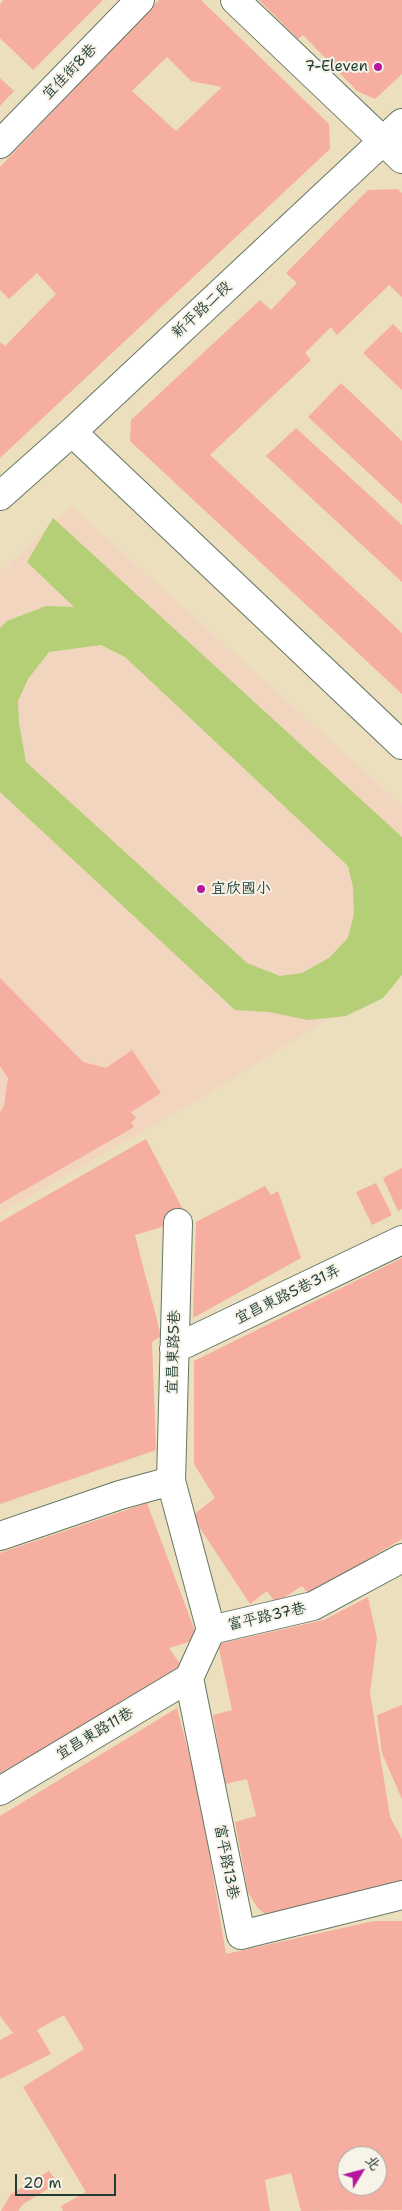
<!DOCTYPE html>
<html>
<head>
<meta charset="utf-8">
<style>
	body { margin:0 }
	#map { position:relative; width:402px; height:2211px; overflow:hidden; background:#ebdfbd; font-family:"Shantell Sans","LXGW WenKai TC",sans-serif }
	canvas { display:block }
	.north { position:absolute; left:337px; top:2146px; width:50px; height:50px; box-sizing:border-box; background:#f7f3e8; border:1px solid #a1aaa0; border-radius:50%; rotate:53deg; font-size:14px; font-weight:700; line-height:20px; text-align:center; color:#1f3d34 }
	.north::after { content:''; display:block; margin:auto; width:18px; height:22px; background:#b5179e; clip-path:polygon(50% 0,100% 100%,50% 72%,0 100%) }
	.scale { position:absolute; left:15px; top:2174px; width:101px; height:22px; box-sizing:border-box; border:2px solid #1f3d34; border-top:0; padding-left:6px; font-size:15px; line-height:18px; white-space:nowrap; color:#1f3d34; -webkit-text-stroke:4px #f7f3e8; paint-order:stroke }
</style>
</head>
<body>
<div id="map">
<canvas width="402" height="2211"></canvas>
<div class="north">北</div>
<div class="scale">20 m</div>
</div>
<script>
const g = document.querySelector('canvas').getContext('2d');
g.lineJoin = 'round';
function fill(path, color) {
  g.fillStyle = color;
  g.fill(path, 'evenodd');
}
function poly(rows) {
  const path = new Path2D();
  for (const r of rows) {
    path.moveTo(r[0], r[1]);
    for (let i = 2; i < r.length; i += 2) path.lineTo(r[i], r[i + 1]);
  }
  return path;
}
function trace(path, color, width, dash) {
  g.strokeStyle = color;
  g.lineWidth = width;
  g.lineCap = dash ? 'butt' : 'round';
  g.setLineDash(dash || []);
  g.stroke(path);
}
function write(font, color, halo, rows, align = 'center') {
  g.font = font + ' "Shantell Sans","LXGW WenKai TC",sans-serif';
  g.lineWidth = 4;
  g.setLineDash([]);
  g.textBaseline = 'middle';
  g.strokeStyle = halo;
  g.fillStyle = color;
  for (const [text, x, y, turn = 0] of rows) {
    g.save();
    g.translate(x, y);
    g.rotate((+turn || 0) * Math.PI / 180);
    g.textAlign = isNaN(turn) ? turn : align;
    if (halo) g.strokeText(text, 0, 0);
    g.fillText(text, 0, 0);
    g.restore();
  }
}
fill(poly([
	[71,506,402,805,402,973,193,1103,0,1213,0,572]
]), '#f2d5be');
fill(poly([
	[53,518,402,837,402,975,383,998,346,1016,308,1020,269,1012,235,1010,0,792,0,628,7,621,46,606,74,607,27,562],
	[101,645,125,657,348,866,353,887,354,914,348,938,329,958,302,973,280,976,247,963,26,762,19,723,18,701,28,679,49,652]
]), '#b4cf75');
fill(poly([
	[3,0,103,0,33,70,0,38,0,5],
	[159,0,201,0,329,124,330,149,0,458,0,342,5,346,56,294,37,273,9,299,0,290,0,167],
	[167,57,191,81,222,87,176,131,132,91],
	[259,0,402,0,402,74,375,99,357,91,303,35,298,39],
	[0,78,14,91,0,106],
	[398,189,402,193,402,297,389,285,337,335,331,327,305,353,311,360,210,455,402,633,402,694,130,441,131,420,260,300,271,310,297,283,286,273,368,190],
	[393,324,402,333,402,390,363,353],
	[341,383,402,441,402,504,308,417],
	[296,428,402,525,402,582,266,456],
	[0,978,83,1062,106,1068,132,1050,161,1093,131,1112,136,1118,131,1122,134,1127,0,1204,0,1113,4,1106,8,1078,0,1066],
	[146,1139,188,1219,135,1235,161,1336,152,1342,156,1450,0,1504,0,1222],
	[402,1168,402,1209,398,1211,383,1178],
	[376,1183,392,1215,372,1225,356,1192],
	[265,1186,271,1195,278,1191,301,1258,193,1318,196,1222],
	[402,1258,402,1539,309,1594,302,1586,276,1603,267,1591,250,1604,192,1516,215,1498,194,1464,194,1361],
	[147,1503,198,1639,169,1648,182,1667,0,1773,0,1553],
	[368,1597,377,1638,370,1693,390,1817,402,1839,402,1886,267,1916,257,1907,248,1892,235,1822,256,1816,247,1779,225,1784,213,1715,232,1710,218,1644,324,1620],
	[402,1705,402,1799,382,1753,377,1715],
	[177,1708,191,1762,195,1768,226,1954,374,1921,402,1921,402,2210,301,2211,291,2173,265,2180,270,2211,63,2211,61,2206,86,2192,23,2087,84,2049,64,2015,37,2030,51,2054,0,2079,0,2040,13,2033,0,2016,0,1816],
	[347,2156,377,2156,377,2186,347,2186],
	[49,2171,58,2183,23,2204,18,2211,1,2211,11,2194]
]), '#f5aea0');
const minor = poly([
	[235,0,402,159],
	[0,144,140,0],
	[72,432,402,745],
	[0,496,72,432,402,123],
	[174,1349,402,1240],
	[171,1481,178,1223],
	[0,1536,120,1495,171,1481,211,1630],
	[211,1630,189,1678,241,1935,402,1895],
	[211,1630,313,1606,402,1558],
	[0,1791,189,1678]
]);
trace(minor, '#667664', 30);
trace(minor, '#fff', 28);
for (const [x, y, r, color] of [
	[378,67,5,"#b5179e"],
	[201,889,5,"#b5179e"]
]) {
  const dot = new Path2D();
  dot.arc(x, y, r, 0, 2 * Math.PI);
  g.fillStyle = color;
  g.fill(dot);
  trace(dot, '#f7f3e8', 2);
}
write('15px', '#1f3d34', '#f7f3e8', [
	["7-Eleven",368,67],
	["宜欣國小",211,889,"left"]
], 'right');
write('15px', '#1f3d34', '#f7f3e8', [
	["宜佳街8巷",70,72,-46],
	["新平路二段",202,310,-43],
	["宜昌東路5巷31弄",288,1295,-26],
	["宜昌東路5巷",174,1352,-88],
	["富平路37巷",267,1617,-13],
	["宜昌東路11巷",95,1734,-31],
	["富平路13巷",226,1862,79]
]);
</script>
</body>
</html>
